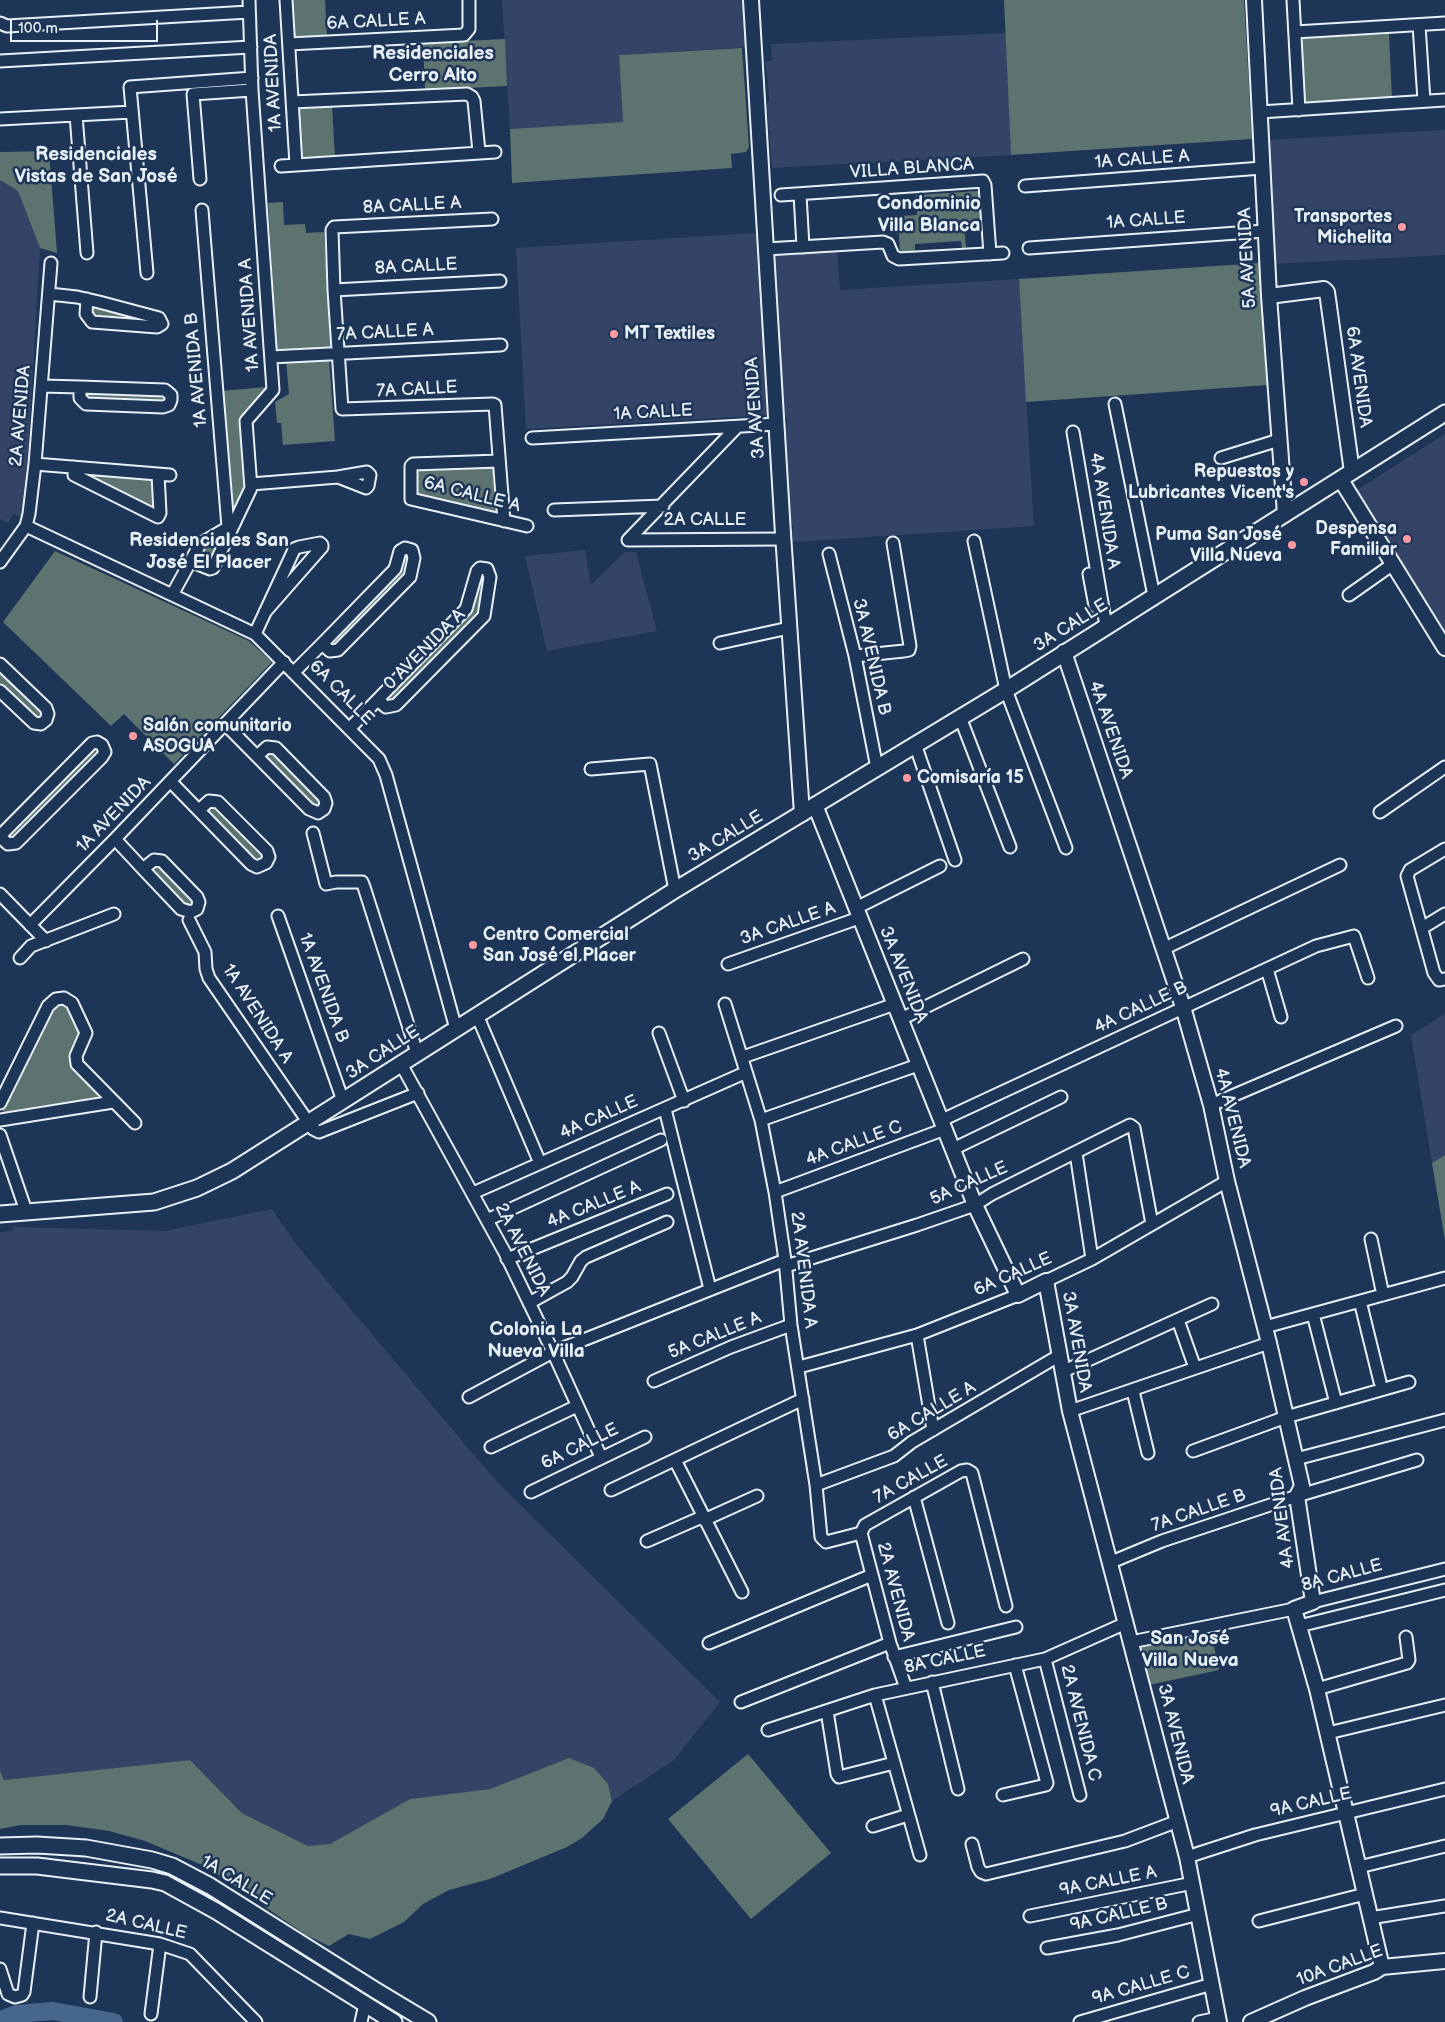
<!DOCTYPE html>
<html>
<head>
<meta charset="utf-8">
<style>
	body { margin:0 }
	#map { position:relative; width:1445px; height:2022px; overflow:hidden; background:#1d3557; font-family:"Balsamiq Sans",sans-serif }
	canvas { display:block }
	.scale { position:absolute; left:10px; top:20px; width:148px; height:22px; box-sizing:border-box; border:2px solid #e8f1f8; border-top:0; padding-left:6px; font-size:15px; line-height:18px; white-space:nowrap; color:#e8f1f8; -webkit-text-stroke:4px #1d3557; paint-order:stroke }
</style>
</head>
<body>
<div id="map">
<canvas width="1445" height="2022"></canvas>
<div class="scale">100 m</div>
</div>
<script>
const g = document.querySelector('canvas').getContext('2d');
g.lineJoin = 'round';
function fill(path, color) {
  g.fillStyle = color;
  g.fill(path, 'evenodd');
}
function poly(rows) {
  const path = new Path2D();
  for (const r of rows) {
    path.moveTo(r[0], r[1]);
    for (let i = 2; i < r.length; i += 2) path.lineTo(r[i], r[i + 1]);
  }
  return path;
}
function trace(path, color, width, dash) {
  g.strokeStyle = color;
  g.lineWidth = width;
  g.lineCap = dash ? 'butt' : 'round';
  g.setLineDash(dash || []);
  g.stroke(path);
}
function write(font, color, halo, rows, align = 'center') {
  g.font = font + ' "Balsamiq Sans",sans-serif';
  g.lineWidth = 5;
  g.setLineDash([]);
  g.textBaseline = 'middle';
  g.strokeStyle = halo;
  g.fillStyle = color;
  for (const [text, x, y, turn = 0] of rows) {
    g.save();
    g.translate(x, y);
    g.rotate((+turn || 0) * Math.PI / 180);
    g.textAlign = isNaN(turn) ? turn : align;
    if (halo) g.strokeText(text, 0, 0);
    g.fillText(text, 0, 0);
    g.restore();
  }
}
fill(poly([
	[502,0,744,0,747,47,619,55,623,122,510,129],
	[1006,33,1011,155,772,168,767,106,769,100,768,81,765,61,772,61,771,44],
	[1445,130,1445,255,1274,264,1267,140],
	[0,180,18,191,40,248,24,518,14,513,8,523,0,519],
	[757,233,768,415,526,429,516,248],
	[837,251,840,290,1019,279,1034,526,793,542,790,539,790,534,794,529,789,516,785,430,787,426,787,417,782,417,773,255],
	[1445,434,1445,636,1354,492],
	[585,550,591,585,625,552,636,552,657,631,547,651,525,556],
	[1445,1014,1445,1155,1432,1163,1411,1035],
	[272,1209,295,1243,496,1481,720,1702,674,1760,612,1801,608,1784,569,1758,490,1789,410,1799,330,1844,308,1846,243,1813,190,1760,4,1780,0,1771,0,1232,12,1231,13,1227,165,1231]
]), '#344466');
fill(poly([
	[290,0,325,0,327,37,293,40],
	[1004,0,1244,0,1252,139,1011,155],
	[1389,34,1392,99,1305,103,1301,38],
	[505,39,507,86,425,90,423,43],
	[742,48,749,147,746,152,731,154,732,168,512,183,510,129,623,122,619,55],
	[332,105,335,157,301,159,297,107],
	[49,151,57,253,40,248,18,191,0,180,0,152],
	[979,191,981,223,964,224,966,248,962,248,961,241,915,244,915,251,900,253,898,216,917,215,916,195],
	[283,202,284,225,305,224,306,233,324,232,331,350,277,353,268,203],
	[1260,263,1268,385,1026,402,1019,279],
	[87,299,162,320,96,323,86,310],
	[329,358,335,441,283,445,281,423,277,423,275,402,289,394,286,361],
	[80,387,165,390,170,403,86,404],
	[266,387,241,416,247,487,232,518,221,391],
	[499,461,504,521,414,500,412,464],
	[74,467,158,474,160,513,74,475],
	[235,523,213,568,190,561,200,544],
	[410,549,410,577,338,650,322,644,395,569,399,553],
	[55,551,249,641,272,662,174,764,124,714,111,726,3,622],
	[486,568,484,616,396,705,378,700,466,609,477,571],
	[0,664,46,708,41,724,0,691],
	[92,743,104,747,16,843,0,837],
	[267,747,324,797,318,813,257,756],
	[209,801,267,851,261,867,199,810],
	[154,860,197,897,191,912,143,869],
	[60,1003,69,1005,81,1035,71,1057,72,1067,99,1094,93,1102,4,1114,2,1109,53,1009],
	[1445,1155,1445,1240,1432,1163],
	[1211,1632,1219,1670,1149,1685,1141,1647],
	[748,1754,831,1853,751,1919,668,1819],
	[569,1758,594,1768,608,1784,612,1801,603,1819,582,1838,567,1847,490,1879,449,1890,423,1904,404,1922,370,1939,349,1934,329,1946,306,1935,207,1867,145,1841,109,1831,66,1825,21,1825,0,1829,0,1771,4,1780,190,1760,242,1813,308,1846,330,1844,410,1799,490,1789]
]), '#5d736f');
trace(poly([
	[0,2020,17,2014,53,2011,114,2022]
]), '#46668c', 18);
const minor = poly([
	[286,0,296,165],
	[1293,0,1299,110],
	[0,23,7,26,249,12],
	[1419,25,1424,101],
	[1295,32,1445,23],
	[289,44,464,35,469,29,469,0],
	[0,61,251,47],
	[292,102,467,94,472,97,474,101,479,152],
	[1260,112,1445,100],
	[76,115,87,253],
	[0,119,132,112],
	[281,166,495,152],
	[200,179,193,94,252,90],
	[1025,186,1262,168],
	[800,194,803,247],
	[781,195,983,181,985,185,990,254],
	[202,210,228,527],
	[492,219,334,227,332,230,334,290,342,409,493,404,495,405,504,521],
	[1029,248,1265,231],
	[766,249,883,242,888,244,893,256,899,259,1003,253],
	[147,273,130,87,252,78],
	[334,290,500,281],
	[49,294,77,297,99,302,159,318,162,324,157,327,92,322,86,314,87,299],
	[271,357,501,345],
	[42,386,80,387,165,390,171,395,171,400,169,405,163,407,86,404,80,398,80,387],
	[1115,404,1154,596],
	[1073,432,1106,626],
	[532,438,777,424],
	[1221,458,1279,440],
	[499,461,413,464,411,466,411,499,527,526],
	[35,464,170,475],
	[74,467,74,475,158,517,160,513,158,474],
	[251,484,338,477,366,488,368,486,370,475,367,472,338,477],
	[554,510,663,506],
	[26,526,255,634,379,759,386,775,456,1029],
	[628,540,737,427],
	[628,540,783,539],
	[974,541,1006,690,1066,848],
	[829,554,855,656,877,768],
	[190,561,210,569,213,568,251,488,246,421,273,390,252,90,249,0],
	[0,562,26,526,29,514,35,464,51,263],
	[1089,574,1095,606,1103,611],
	[172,595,200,544,234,524],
	[1349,595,1393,564],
	[255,634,293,552,294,549,299,547,320,543,322,545,322,547,265,612],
	[720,643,789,628],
	[855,656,904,651,909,650,910,646,893,543],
	[0,664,46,708,48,714,46,720,41,724,34,723,0,691],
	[294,672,322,644,395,569,400,551,405,548,412,550,414,558,410,577,338,650,330,651,322,644],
	[960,717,1010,847],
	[225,724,309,809,318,813,324,809,326,803,324,797,276,748,267,747,257,756],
	[350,728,466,609,477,571,480,568,487,569,490,577,484,616,396,705,386,707,378,700],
	[915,744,955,860],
	[591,769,650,764,675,890],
	[171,782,251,864,257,867,266,863,269,857,267,851,218,802,209,801,199,810],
	[1380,812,1445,767],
	[313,833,326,884,336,882,362,882,364,887,417,1053],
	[0,836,92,743,97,742,102,745,105,752,102,757,16,843,8,844,0,837],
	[115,839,143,869,181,909,191,912,197,909,199,902,197,897,162,861,154,860,143,869],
	[1445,849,1410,870,1407,876,1434,973,1439,980,1445,979],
	[0,894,46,941],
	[856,908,940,866],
	[278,916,343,1101],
	[189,920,205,952,206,969,209,978,313,1129,319,1132,418,1093],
	[30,925,115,839,284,662],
	[1422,928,1445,914],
	[1163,949,1340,865],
	[20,958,31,946,114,914],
	[728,964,859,918],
	[1267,969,1281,1017],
	[725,1004,761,1120,775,1192,785,1260,791,1325,816,1485,821,1537,826,1542,861,1533,865,1525,961,1471,967,1470,972,1473,1006,1606],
	[477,1015,540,1163],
	[901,1019,1023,959],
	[659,1033,684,1101],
	[743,1057,895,1004],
	[401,1064,505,1253,553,1352,601,1457],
	[0,1103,48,1006,56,999,64,998,72,1003,86,1033,76,1056,77,1064,135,1123],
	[1211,1105,1396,1026],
	[665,1109,710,1289],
	[0,1120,113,1102],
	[761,1120,918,1065],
	[942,1120,1316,946,1354,936,1368,978],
	[0,1135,26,1211],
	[953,1149,1061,1097],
	[1076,1153,1092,1259],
	[775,1192,945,1129],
	[473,1193,740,1075],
	[487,1220,661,1140],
	[1371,1239,1383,1295],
	[507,1259,667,1194],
	[786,1266,917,1225,975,1205,992,1194,1130,1125,1134,1128,1152,1224],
	[1046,1281,1092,1259,1227,1181],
	[1360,1301,1380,1382],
	[529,1303,567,1282,572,1277,581,1261,586,1257,667,1222],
	[1313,1314,1336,1403],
	[1178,1320,1195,1368],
	[1265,1327,1445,1278],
	[917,1335,933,1430],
	[799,1367,917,1335,1018,1295],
	[1064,1371,1212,1304],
	[654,1381,731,1347,791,1325],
	[1133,1391,1148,1453],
	[469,1397,553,1352,785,1260],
	[1070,1411,1269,1343],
	[491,1447,577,1406],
	[1193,1451,1286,1417,1409,1382],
	[1296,1459,1445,1420],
	[675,1460,742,1592],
	[816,1485,894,1456,912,1442,1060,1355],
	[611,1490,803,1399],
	[531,1492,645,1437],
	[914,1497,948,1623],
	[704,1520,757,1496],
	[861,1533,890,1643,906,1688],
	[647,1541,702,1517],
	[1109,1563,1162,1541,1297,1496,1417,1460],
	[1313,1602,1445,1569],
	[1299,1626,1445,1590],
	[1131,1642,1294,1609],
	[709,1643,872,1575],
	[894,1657,1016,1627],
	[1045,1659,1080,1795],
	[932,1682,958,1789],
	[1317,1689,1407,1663,1409,1660,1406,1637],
	[875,1695,920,1855],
	[741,1702,890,1643],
	[827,1711,837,1774,839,1777,894,1763],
	[768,1730,875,1695,1045,1659,1126,1623],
	[1328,1733,1445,1705],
	[1003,1795,1046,1785,1047,1783,1015,1665],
	[873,1826,908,1815],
	[972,1844,978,1867,981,1872,986,1874,1125,1841,1178,1821],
	[1187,1857,1255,1835,1445,1789],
	[1359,1867,1445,1846],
	[1030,1916,1193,1883],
	[0,1918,160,1944,190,1954,256,2022],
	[1370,1918,1445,1906],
	[1259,1921,1365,1894],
	[1047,1948,1118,1935,1199,1914],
	[0,1969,8,1994,15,1997,22,1995,24,1992,33,1923],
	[90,1997,96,1932],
	[151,2014,160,1944],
	[361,2022,365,2004],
	[1080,2022,1212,1984],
	[1199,2022,1218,2018]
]);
const tertiary = poly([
	[751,0,783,534,802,814],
	[1254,0,1269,296,1285,514],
	[1269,296,1324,289,1327,292,1352,472],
	[1341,480,1445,648],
	[1064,652,1183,1007,1211,1105,1227,1181,1269,1343,1302,1486,1297,1496,1313,1602,1294,1609,1317,1689,1382,1967],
	[815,805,975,1205,1018,1295,1046,1281,1070,1411,1187,1857,1219,2022],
	[1251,2022,1305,1998,1374,1972,1382,1967,1445,1961]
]);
const secondary = poly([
	[0,1214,154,1202,197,1188,232,1171,675,890,1006,690,1445,413],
	[0,1846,37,1845,86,1848,152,1860,172,1866,210,1886,375,1990,428,2022],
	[0,1866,37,1866,152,1880,165,1883,216,1911,394,2022]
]);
trace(minor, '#e8f1f8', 15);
trace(tertiary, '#e8f1f8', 18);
trace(secondary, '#e8f1f8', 19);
trace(minor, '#1d3557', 11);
trace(tertiary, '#1d3557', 14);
trace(secondary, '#1d3557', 15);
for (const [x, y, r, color] of [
	[1402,227,5,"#ff9aa2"],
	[614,334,5,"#ff9aa2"],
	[1304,482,5,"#ff9aa2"],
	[1407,539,5,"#ff9aa2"],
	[1292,545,5,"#ff9aa2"],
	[133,736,5,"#ff9aa2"],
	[907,778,5,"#ff9aa2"],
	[473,945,5,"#ff9aa2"]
]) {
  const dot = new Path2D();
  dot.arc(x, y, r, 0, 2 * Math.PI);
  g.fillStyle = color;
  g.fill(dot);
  trace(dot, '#1d3557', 2);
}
write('18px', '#e8f1f8', '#1d3557', [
	["6A CALLE A",376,22,-3],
	["1A AVENIDA",274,83,-93],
	["1A CALLE A",1142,160,-4],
	["VILLA BLANCA",912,169,-4],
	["8A CALLE A",412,206,-3],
	["1A CALLE",1146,221,-4],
	["5A AVENIDA",1248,258,-93],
	["8A CALLE",416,267,-3],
	["1A AVENIDA A",250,315,-94],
	["7A CALLE A",385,333,-3],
	["1A AVENIDA B",197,370,-95],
	["6A AVENIDA",1358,377,82],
	["7A CALLE",417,390,-3],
	["3A AVENIDA",756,408,-94],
	["1A CALLE",653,413,-3],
	["2A AVENIDA",21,416,-85],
	["6A CALLE A",472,495,14],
	["4A AVENIDA A",1104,511,81],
	["2A CALLE",705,520],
	["3A CALLE",1071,626,-32],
	["0 AVENIDA A",425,650,-45],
	["3A AVENIDA B",871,657,77],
	["6A CALLE",341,693,45],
	["4A AVENIDA",1110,730,71],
	["1A AVENIDA",114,815,-46],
	["3A CALLE",726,837,-31],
	["3A CALLE A",788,924,-19],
	["3A AVENIDA",903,975,68],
	["1A AVENIDA B",323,988,70],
	["4A CALLE B",1141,1008,-25],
	["1A AVENIDA A",257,1014,57],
	["3A CALLE",383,1053,-33],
	["4A CALLE",599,1118,-24],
	["4A AVENIDA",1232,1118,76],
	["4A CALLE C",854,1144,-20],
	["5A CALLE",969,1184,-24],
	["4A CALLE A",594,1205,-22],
	["2A AVENIDA",522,1250,63],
	["2A AVENIDA A",803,1270,83],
	["6A CALLE",1013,1275,-24],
	["5A CALLE A",715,1336,-22],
	["3A AVENIDA",1076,1342,80],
	["6A CALLE A",932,1412,-31],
	["6A CALLE",580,1447,-26],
	["7A CALLE",911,1480,-29],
	["7A CALLE B",1199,1511,-19],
	["4A AVENIDA",1283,1518,-97],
	["8A CALLE",1342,1576,-15],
	["2A AVENIDA",895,1592,75],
	["8A CALLE",945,1660,-12],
	["2A AVENIDA C",1080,1723,76],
	["3A AVENIDA",1175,1734,76],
	["9A CALLE",1311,1803,-13],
	["1A CALLE",236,1881,31],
	["9A CALLE A",1108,1882,-11],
	["9A CALLE B",1119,1915,-13],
	["2A CALLE",146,1925,13],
	["10A CALLE",1340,1966,-20],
	["9A CALLE C",1141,1986,-16]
]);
write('bold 18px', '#e8f1f8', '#1d3557', [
	["Transportes",1392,217],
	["Michelita",1392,238],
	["MT Textiles",624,334,"left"],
	["Repuestos y",1294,472],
	["Lubricantes Vicent's",1294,493],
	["Despensa",1397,529],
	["Familiar",1397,550],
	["Puma San José",1282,535],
	["Villa Nueva",1282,556],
	["Salón comunitario",143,726,"left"],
	["ASOGUA",143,747,"left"],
	["Comisaría 15",917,778,"left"],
	["Centro Comercial",483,935,"left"],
	["San José el Placer",483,956,"left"]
], 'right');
write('bold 19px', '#e8f1f8', '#1d3557', [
	["Residenciales",433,54],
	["Cerro Alto",433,76],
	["Residenciales",96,155],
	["Vistas de San José",96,177],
	["Condominio",929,204],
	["Villa Blanca",929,226],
	["Residenciales San",209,541],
	["José El Placer",209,563],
	["Colonia La",536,1330],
	["Nueva Villa",536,1352],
	["San José",1190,1639],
	["Villa Nueva",1190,1661]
]);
</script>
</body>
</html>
